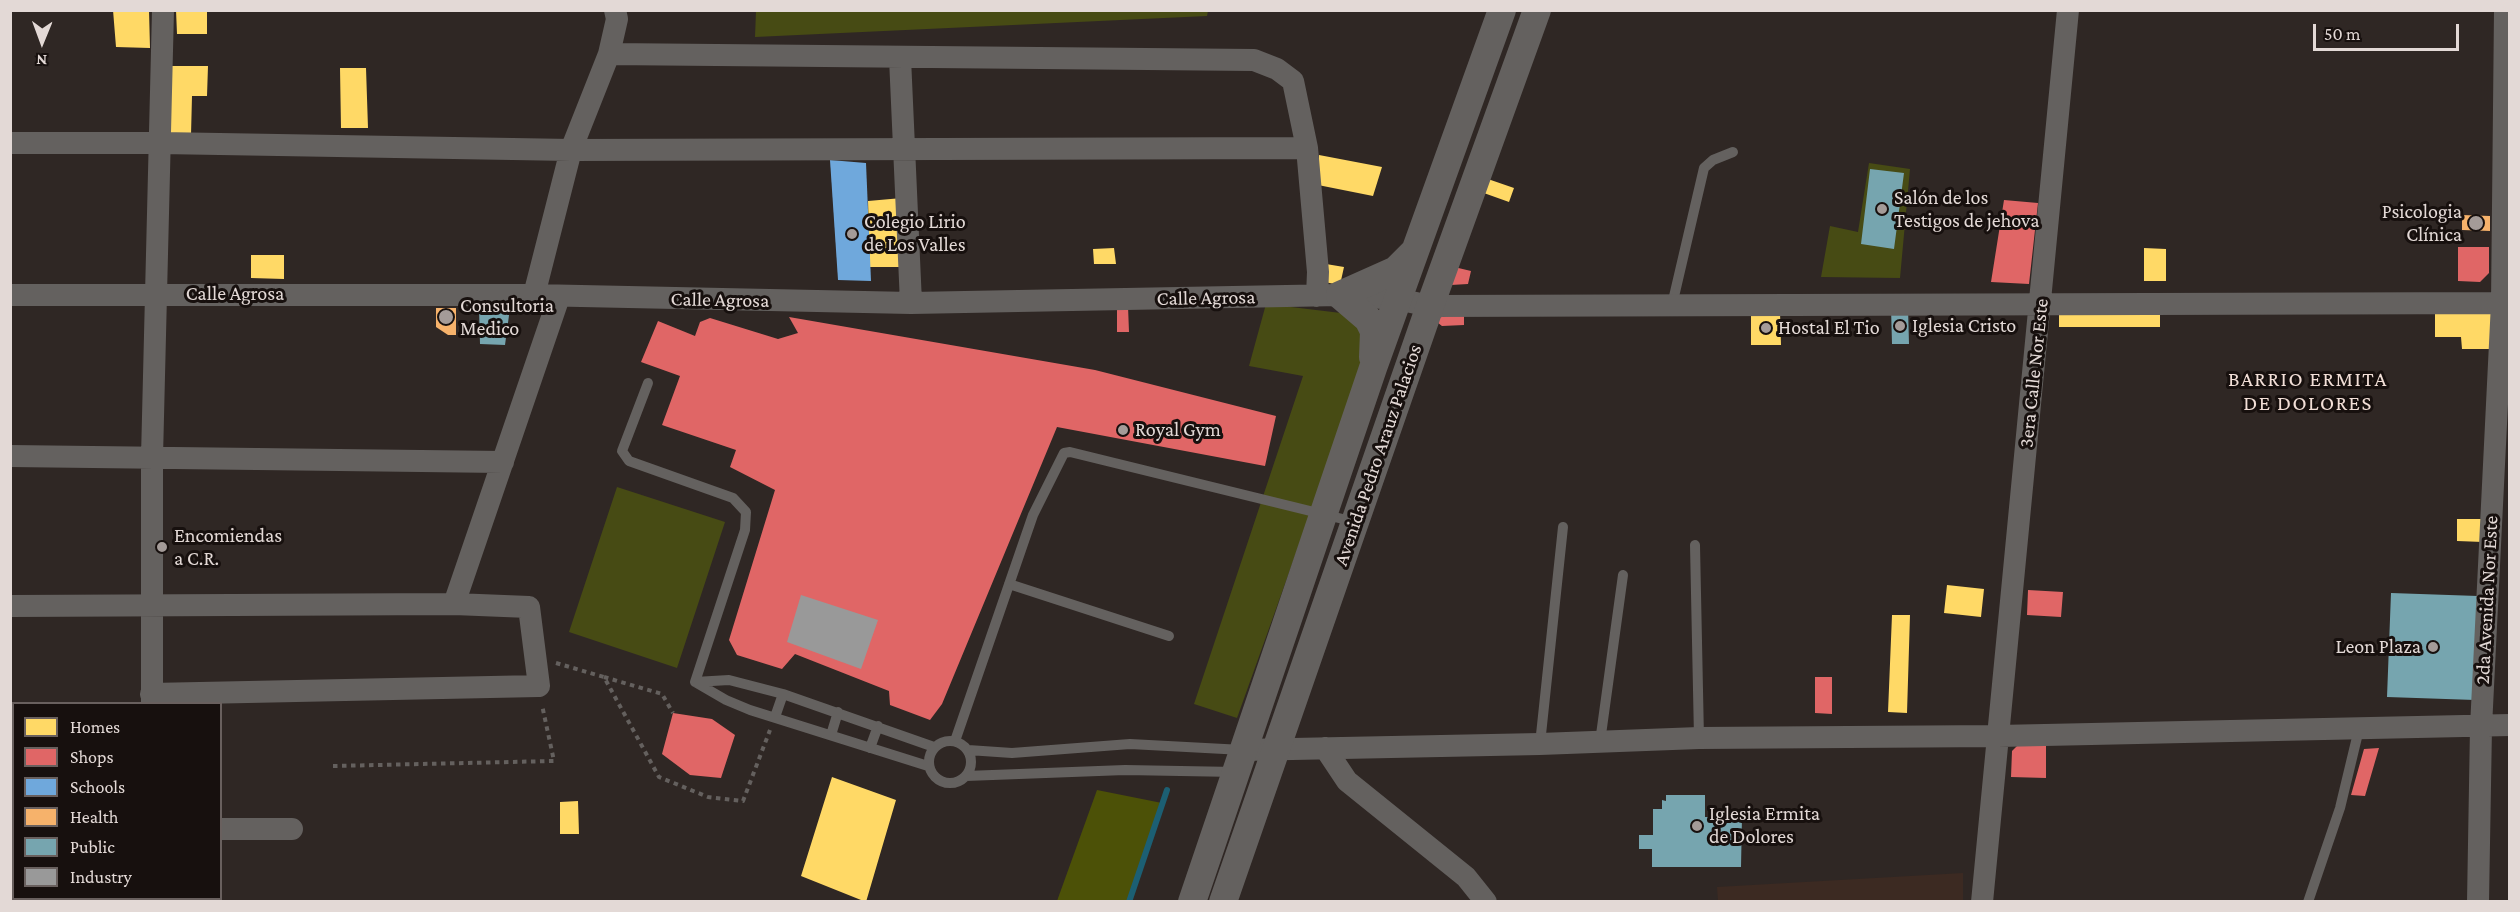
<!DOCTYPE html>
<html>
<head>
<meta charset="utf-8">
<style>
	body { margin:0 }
	#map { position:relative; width:2520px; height:912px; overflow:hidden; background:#2f2724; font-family:"Crimson Pro",serif }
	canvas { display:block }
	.frame { position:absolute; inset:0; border:12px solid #e3d9d6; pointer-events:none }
	.legend { position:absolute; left:12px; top:702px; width:210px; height:198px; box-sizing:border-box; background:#17100e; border:2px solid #69605e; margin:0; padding:8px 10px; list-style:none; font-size:18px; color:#e3d9d6 }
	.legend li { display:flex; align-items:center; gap:12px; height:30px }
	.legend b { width:30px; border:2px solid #69605e }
	.north { position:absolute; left:12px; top:12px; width:60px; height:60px; -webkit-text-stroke:4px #17100e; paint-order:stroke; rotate:181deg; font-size:16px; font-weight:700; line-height:24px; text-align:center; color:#e3d9d6 }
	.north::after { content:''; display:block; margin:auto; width:21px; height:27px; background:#e3d9d6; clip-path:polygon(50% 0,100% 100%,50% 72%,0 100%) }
	.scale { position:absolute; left:2313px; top:24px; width:146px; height:27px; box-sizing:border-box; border:3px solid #e3d9d6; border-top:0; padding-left:8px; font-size:18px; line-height:21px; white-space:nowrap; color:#e3d9d6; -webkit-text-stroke:4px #17100e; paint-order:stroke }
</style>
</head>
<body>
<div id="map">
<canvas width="2520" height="912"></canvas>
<div class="frame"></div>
<ul class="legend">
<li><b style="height:16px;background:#ffd966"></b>Homes</li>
<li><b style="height:16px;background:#e06666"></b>Shops</li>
<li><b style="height:16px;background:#6fa8dc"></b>Schools</li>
<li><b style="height:16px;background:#f6b26b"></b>Health</li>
<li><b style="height:16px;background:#76a5af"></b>Public</li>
<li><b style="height:16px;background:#999"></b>Industry</li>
</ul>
<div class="north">N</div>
<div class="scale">50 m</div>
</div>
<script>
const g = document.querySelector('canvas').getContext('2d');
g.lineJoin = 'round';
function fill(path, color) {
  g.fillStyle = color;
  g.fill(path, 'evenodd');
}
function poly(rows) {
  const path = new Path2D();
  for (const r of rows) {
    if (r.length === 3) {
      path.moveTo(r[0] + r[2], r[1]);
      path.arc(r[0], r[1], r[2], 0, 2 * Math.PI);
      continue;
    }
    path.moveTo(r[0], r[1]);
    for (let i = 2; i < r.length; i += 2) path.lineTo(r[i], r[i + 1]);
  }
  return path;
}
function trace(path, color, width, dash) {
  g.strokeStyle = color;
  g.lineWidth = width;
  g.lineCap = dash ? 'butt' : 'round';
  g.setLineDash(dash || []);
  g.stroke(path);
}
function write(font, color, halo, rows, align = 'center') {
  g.font = font + ' "Crimson Pro",serif';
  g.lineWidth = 6;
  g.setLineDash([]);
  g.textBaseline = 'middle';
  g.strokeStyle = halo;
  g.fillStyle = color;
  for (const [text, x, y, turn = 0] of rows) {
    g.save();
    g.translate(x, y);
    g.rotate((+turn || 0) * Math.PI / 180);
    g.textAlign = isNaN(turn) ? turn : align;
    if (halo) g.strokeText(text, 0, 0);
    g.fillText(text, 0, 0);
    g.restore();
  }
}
fill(poly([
	[1963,873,1963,901,1718,901,1717,887]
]), '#3c2a22');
fill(poly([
	[756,11,756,10,1208,11,1207,16,755,37],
	[1869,163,1910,169,1900,278,1821,277,1830,226,1858,232],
	[1266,304,1341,313,1358,321,1365,360,1237,718,1194,704,1303,376,1249,366],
	[617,487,725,522,677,668,569,632]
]), '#474b14');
fill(poly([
	[1097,790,1162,803,1129,901,1057,901]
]), '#4c5107');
fill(poly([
	[113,10,149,10,150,48,116,47],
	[176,10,207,10,207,34,177,34],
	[170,66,208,66,207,96,192,96,191,135,169,134],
	[340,68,366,68,368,128,341,128],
	[1319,155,1382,167,1373,196,1318,185],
	[1485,178,1514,188,1509,202,1481,192],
	[902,198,906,267,870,267,868,201],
	[1114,248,1116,264,1094,264,1093,249],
	[2144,248,2166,249,2166,281,2144,281],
	[251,255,284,255,284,279,251,278],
	[1326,264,1344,267,1340,285,1319,281],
	[2435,310,2492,311,2491,349,2462,349,2461,337,2435,337],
	[1751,312,1780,312,1781,345,1751,345],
	[2160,314,2160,327,2059,327,2059,315],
	[2457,519,2483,519,2483,542,2457,541],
	[1947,585,1984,589,1981,617,1944,613],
	[1892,615,1910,615,1907,713,1888,712],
	[832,777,896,800,866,902,801,876],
	[578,801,579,834,560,834,560,802]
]), '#ffd966');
fill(poly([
	[2004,200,2038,203,2029,284,1991,282],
	[2458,247,2489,247,2489,273,2480,282,2458,281],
	[1450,266,1471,271,1468,284,1451,285],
	[1117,306,1128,306,1129,332,1117,332],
	[1464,312,1464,325,1442,326,1433,319],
	[789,317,1095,370,1276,416,1265,466,1057,427,942,704,930,720,890,705,889,691,795,654,782,669,737,655,729,640,775,490,730,467,736,450,662,425,680,376,641,362,658,321,695,336,700,322,710,318,778,339,798,333],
	[2028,590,2063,592,2061,617,2027,615],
	[1815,677,1832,677,1832,714,1815,713],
	[673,713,712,719,735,735,721,778,690,775,662,754],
	[2020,743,2046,743,2046,778,2011,777,2012,751],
	[2379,748,2365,796,2351,795,2364,749]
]), '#e06666');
fill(poly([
	[830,160,866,163,871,281,838,280]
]), '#6fa8dc');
fill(poly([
	[2462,215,2490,216,2490,231,2462,230],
	[436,308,456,308,456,335,448,335,436,327]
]), '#f6b26b');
fill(poly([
	[1870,169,1904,173,1894,249,1861,244],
	[1891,307,1908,307,1909,344,1892,344],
	[479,308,510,308,505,345,480,344],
	[2391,593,2478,596,2475,700,2387,697],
	[1666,795,1705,795,1705,817,1742,817,1741,867,1652,867,1652,849,1639,849,1639,835,1653,835,1653,809,1662,809,1662,800,1666,801]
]), '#76a5af');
fill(poly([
	[801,595,878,620,861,669,787,642]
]), '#999');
trace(poly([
	[1129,902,1167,790]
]), '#1c5f73', 6);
trace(poly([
	[556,663,604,677,659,777,708,797,743,801,770,730],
	[604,677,662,694,673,713],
	[333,766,554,761,542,705]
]), '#64605e', 4, [4.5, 4.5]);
trace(poly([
	[1672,305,1704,168,1713,160,1733,152],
	[648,383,622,451,629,461,733,498,746,512,745,530,695,682],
	[1695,545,1699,738],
	[1009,584,1169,636],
	[695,682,729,680,783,694,934,747],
	[695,682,726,700,750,710,928,766],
	[775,717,783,694],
	[831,735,838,712],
	[950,762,21],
	[955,741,1033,515,1064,453,1070,452,1355,522],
	[1600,742,1623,575],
	[1540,744,1563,527],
	[870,748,878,726],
	[968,750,1012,753,1130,744,1243,750],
	[966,776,1125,770,1236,772],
	[2308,902,2340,808,2359,729]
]), '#64615f', 10);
trace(poly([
	[609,54,1254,60,1277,69,1293,81,1307,148],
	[900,58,911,303],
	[10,143,161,143,571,150,1307,148,1318,272,1317,296],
	[10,295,534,295,911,303,1340,295,1397,299,1430,306,2510,303],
	[534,295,571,150,609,54,617,19,615,10],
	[10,456,503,462],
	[454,604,559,297],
	[10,606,454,604,529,607,539,686,151,694],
	[152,704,152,457,163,10],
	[1325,748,1347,781,1466,877,1486,902],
	[10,749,14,749],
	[1243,750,1540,744,1699,738,1998,736,2510,725],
	[220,829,292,829],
	[10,875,14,875],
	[1982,902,2068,10],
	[2478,902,2481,727,2502,303,2505,10]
]), '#64615f', 22);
trace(poly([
	[1340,295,1396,270,1413,253],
	[1340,295,1368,319,1374,331,1373,357],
	[1192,902,1373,368,1502,10],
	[1223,902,1430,306,1537,10]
]), '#64615f', 28);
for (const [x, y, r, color] of [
	[1882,209,6,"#a49b98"],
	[2476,223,8,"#a49b98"],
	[852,234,6,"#a49b98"],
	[446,317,8,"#a49b98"],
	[1900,326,6,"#a49b98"],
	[1766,328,6,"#a49b98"],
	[1123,430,6,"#a49b98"],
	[162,547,6,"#a49b98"],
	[2433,647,6,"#a49b98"],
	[1697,826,6,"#a49b98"]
]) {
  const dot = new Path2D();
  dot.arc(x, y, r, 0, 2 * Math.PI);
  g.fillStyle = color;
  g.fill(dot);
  trace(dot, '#17100e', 2);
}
write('20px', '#e3d9d6', '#17100e', [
	["Salón de los",1894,198],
	["Testigos de jehova",1894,221],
	["Psicologia",2462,212,"right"],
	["Clínica",2462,235,"right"],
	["Colegio Lirio",864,222],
	["de Los Valles",864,245],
	["Consultoria",460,306],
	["Medico",460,329],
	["Iglesia Cristo",1912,326],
	["Hostal El Tio",1778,328],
	["Royal Gym",1135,430],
	["Encomiendas",174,536],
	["a C.R.",174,559],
	["Leon Plaza",2421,647,"right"],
	["Iglesia Ermita",1709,814],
	["de Dolores",1709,837]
], 'left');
write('20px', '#e3d9d6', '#17100e', [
	["Calle Agrosa",235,294],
	["Calle Agrosa",1206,298,-1],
	["Calle Agrosa",720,300,1],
	["3era Calle Nor Este",2034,373,-84],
	["Avenida Pedro Arauz Palacios",1378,455,-71],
	["2da Avenida Nor Este",2487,600,-87]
]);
g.letterSpacing = '1.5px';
write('21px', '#f2dfd7', '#17100e', [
	["BARRIO ERMITA",2308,380],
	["DE DOLORES",2308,404]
]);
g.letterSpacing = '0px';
</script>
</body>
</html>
